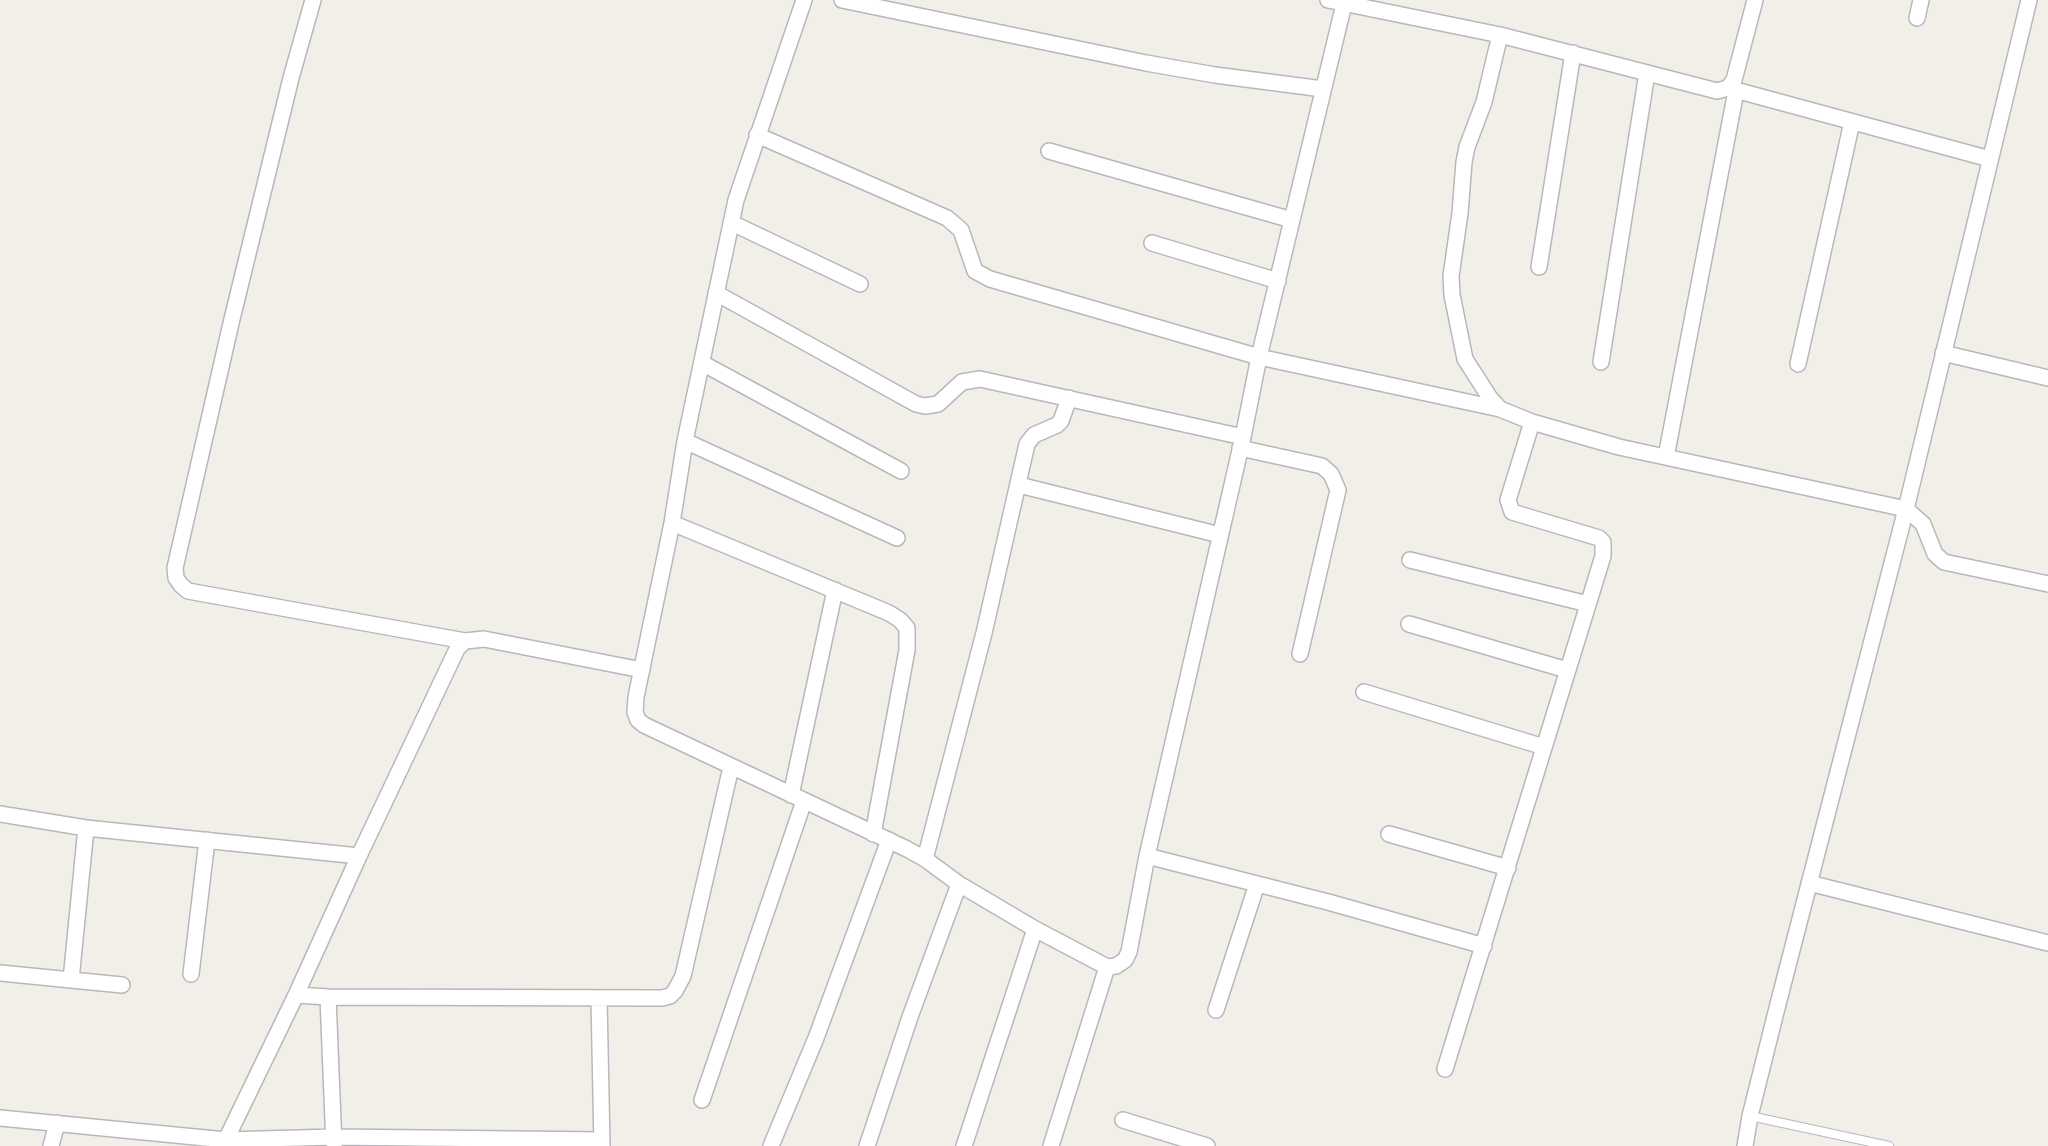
<!DOCTYPE html>
<html>
<head>
<meta charset="utf-8">
<style>
	body { margin:0 }
	canvas { display:block; background:#f1efe8 }
</style>
</head>
<body>
<canvas width="2048" height="1146"></canvas>
<script>
const g = document.querySelector('canvas').getContext('2d');
g.lineJoin = 'round';
function poly(rows) {
  const path = new Path2D();
  for (const r of rows) {
    path.moveTo(r[0], r[1]);
    for (let i = 2; i < r.length; i += 2) path.lineTo(r[i], r[i + 1]);
  }
  return path;
}
function trace(path, color, width, dash) {
  g.strokeStyle = color;
  g.lineWidth = width;
  g.lineCap = dash ? 'butt' : 'round';
  g.setLineDash(dash || []);
  g.stroke(path);
}
const lane = poly([
	[1750,1116,1889,1146]
]);
const street = poly([
	[313,0,291,78,232,319,175,568,176,578,181,585,188,591,465,641],
	[804,0,736,200,685,441,672,523,636,697,635,712,638,720,644,725,907,849,925,859,959,884,1035,929,1107,967,1116,966,1125,960,1129,952,1147,856,1243,437,1259,357,1344,4],
	[842,0,1146,63,1215,75,1323,89],
	[1328,0,1500,35,1717,91,1728,88,1734,80,1755,0],
	[1917,18,1921,0],
	[1500,35,1484,102,1467,147,1464,162,1460,213,1451,276,1452,295,1465,359,1490,398,1500,409,1532,422,1619,447,1906,509,1923,524,1935,554,1944,562,2048,584],
	[1728,88,1990,159],
	[757,135,947,218,961,230,975,271,990,279,1259,357,1500,409],
	[1049,151,1292,220],
	[732,223,860,284],
	[1152,243,1278,281],
	[1539,267,1573,53],
	[716,293,916,404,925,406,938,404,962,382,980,379,1243,437],
	[1943,353,2048,378],
	[1601,362,1647,73],
	[702,363,901,471],
	[1798,364,1852,122],
	[685,441,897,538],
	[1240,448,1322,466,1331,474,1338,490,1300,654],
	[1666,457,1736,91],
	[1019,485,1220,535],
	[672,523,889,613,900,620,907,628,907,650,873,834],
	[1410,560,1588,604],
	[1409,624,1567,670],
	[1364,692,1544,747],
	[791,795,835,590],
	[0,814,86,828,359,856,457,649,465,641,484,639,642,670],
	[1389,834,1508,868],
	[1147,856,1328,902,1484,946],
	[925,859,984,633,1027,444,1034,435,1057,425,1061,421,1069,398],
	[1809,883,2048,943],
	[0,973,122,985],
	[191,974,207,840],
	[71,980,86,828],
	[296,995,328,997,662,998,670,996,675,991,683,976,731,767],
	[328,997,334,1146],
	[599,998,602,1146],
	[1216,1010,1257,884],
	[1445,1069,1603,556,1603,542,1599,538,1512,512,1508,500,1532,422],
	[702,1100,804,801],
	[0,1118,226,1140,334,1137,602,1140],
	[1123,1120,1207,1146],
	[51,1146,57,1123],
	[223,1146,296,995,359,856],
	[771,1146,816,1038,889,840],
	[867,1146,910,1017,959,884],
	[964,1146,1035,929],
	[1051,1146,1107,967],
	[1745,1146,1750,1116,1777,1008,1906,509,2029,0]
]);
trace(lane, '#b5b8bc', 10);
trace(street, '#b5b8bc', 18);
trace(lane, '#fff', 8);
trace(street, '#fff', 15);
</script>
</body>
</html>
